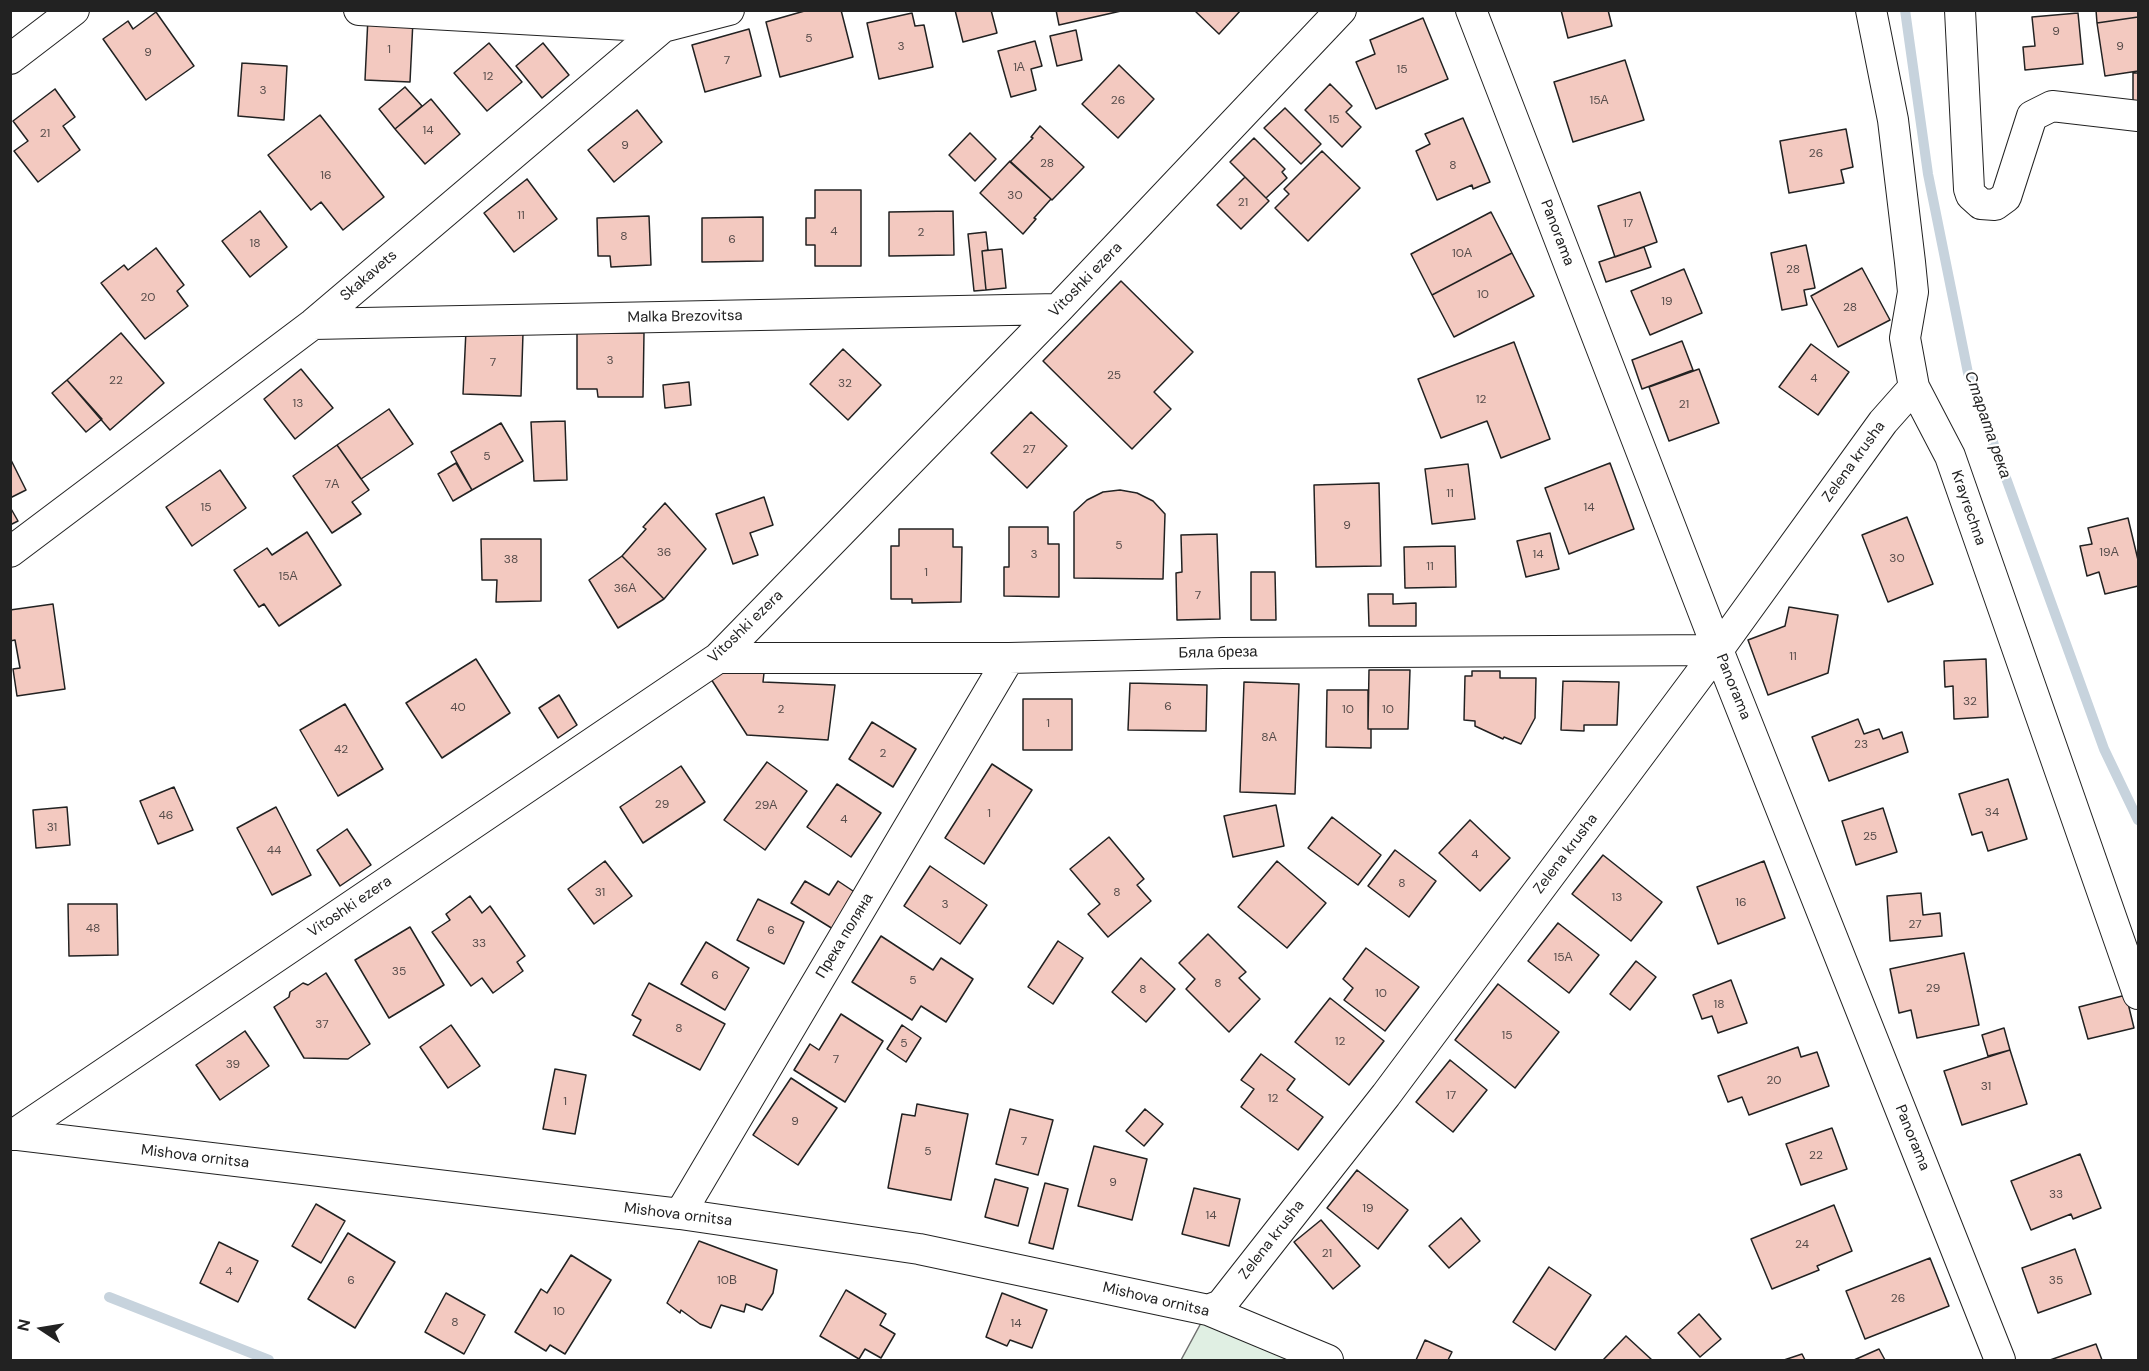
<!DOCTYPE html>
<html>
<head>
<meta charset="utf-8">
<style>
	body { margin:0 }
	#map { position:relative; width:2149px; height:1371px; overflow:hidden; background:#fff; font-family:"DM Sans",sans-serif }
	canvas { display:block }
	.frame { position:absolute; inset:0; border:12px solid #222; pointer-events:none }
	.north { position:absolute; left:12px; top:1299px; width:60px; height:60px; -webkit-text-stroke:4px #fff; paint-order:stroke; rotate:282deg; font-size:16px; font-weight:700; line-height:24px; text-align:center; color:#222 }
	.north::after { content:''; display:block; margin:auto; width:21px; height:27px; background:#222; clip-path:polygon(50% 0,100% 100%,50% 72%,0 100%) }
</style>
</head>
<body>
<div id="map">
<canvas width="2149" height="1371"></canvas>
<div class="frame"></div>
<div class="north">N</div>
</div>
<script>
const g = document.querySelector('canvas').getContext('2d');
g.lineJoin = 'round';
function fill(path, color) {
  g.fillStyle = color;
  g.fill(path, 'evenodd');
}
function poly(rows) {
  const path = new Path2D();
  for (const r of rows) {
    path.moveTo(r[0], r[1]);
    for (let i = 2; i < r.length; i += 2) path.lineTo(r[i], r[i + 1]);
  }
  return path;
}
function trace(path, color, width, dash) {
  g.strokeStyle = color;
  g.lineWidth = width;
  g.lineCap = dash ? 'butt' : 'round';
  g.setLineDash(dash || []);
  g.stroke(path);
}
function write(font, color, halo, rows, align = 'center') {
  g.font = font + ' "DM Sans",sans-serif';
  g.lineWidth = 4.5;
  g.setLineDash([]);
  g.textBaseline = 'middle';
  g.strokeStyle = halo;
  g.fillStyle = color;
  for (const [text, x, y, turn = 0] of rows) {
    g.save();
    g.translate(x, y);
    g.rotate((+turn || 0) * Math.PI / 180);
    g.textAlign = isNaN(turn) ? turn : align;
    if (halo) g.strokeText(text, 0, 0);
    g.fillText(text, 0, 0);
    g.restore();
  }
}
const green = poly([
	[1208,1310,1328,1360,1181,1360,1208,1310]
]);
fill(green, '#e0efe3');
trace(green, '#6f6f6f', 1.5);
trace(poly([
	[1905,10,1928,174,1968,373,2104,749,2138,820],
	[109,1297,269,1360]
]), '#c7d3dd', 10);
const building = poly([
	[808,10,841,10,853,57,780,77,766,22,808,10],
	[955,10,991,10,997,33,963,42,955,10],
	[1056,10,1121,10,1121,11,1059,25,1056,10],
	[1194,10,1241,10,1219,34,1194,10],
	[1561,10,1608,10,1612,26,1568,38,1561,10],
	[2096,10,2138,10,2138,17,2097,23,2096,10],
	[156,12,194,66,146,100,103,39,128,21,133,29,156,12],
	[912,13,915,26,924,25,933,67,879,79,867,23,912,13],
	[2078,13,2083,64,2025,70,2023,47,2035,46,2032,17,2078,13],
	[368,17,413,20,410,82,365,80,368,17],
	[2138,17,2138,71,2105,76,2097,23,2138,17],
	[1423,18,1448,79,1376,109,1356,62,1375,54,1370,40,1423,18],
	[749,29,761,76,705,92,692,45,749,29],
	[1076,30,1082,60,1057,66,1050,36,1076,30],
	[1035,41,1042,66,1031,69,1036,90,1011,97,998,51,1035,41],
	[489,43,522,82,487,111,454,73,489,43],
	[543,43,569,75,542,98,516,66,543,43],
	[1625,60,1644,120,1573,142,1554,82,1625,60],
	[242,63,287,66,284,120,238,116,242,63],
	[1119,65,1154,99,1118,138,1082,104,1119,65],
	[2133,73,2138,73,2138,102,2133,102,2133,73],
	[1330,84,1352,106,1346,112,1361,127,1342,147,1305,110,1330,84],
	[405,87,422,106,395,129,379,109,405,87],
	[55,89,75,117,63,126,80,150,38,182,14,151,28,141,13,121,55,89],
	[431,99,460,134,425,164,395,129,431,99],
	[1285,108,1321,144,1301,164,1264,128,1285,108],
	[637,110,662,142,614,182,588,150,637,110],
	[320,115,384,197,343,230,321,202,311,210,268,155,320,115],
	[1463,118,1490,182,1473,189,1472,185,1437,200,1416,151,1430,144,1425,134,1463,118],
	[1040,126,1084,167,1052,200,1010,162,1033,138,1031,137,1040,126],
	[1846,129,1853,167,1841,170,1844,183,1789,193,1780,141,1846,129],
	[970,133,996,159,975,181,949,155,970,133],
	[1254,138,1285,169,1282,172,1287,178,1266,198,1230,162,1254,138],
	[1322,151,1360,188,1308,241,1275,208,1289,194,1284,189,1322,151],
	[1010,161,1051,199,1034,218,1036,219,1023,234,980,193,1010,161],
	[1245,177,1269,201,1241,229,1217,205,1245,177],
	[527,179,557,219,514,252,484,213,527,179],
	[815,190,861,190,861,266,815,266,815,245,806,245,806,218,815,218,815,190],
	[1640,192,1657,242,1615,257,1598,206,1640,192],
	[260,211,287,247,250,277,222,241,260,211],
	[953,211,954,255,889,256,889,212,953,211],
	[1491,212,1512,253,1432,295,1411,254,1491,212],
	[649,216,651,265,611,267,610,256,598,256,597,218,649,216],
	[763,217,763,261,702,262,702,218,763,217],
	[986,232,988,250,982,251,986,290,974,291,968,234,986,232],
	[1806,245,1815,288,1804,290,1807,305,1782,310,1771,253,1806,245],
	[1644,247,1651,267,1606,282,1599,262,1644,247],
	[156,248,184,285,177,291,188,306,145,339,101,283,124,265,128,270,156,248],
	[1002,249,1006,288,986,290,982,251,1002,249],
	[1512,253,1534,296,1454,337,1432,295,1512,253],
	[1862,268,1890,320,1838,347,1811,296,1862,268],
	[1684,269,1702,313,1650,335,1631,291,1684,269],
	[1121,281,1193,352,1154,392,1171,409,1132,449,1043,361,1121,281],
	[466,330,523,333,521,396,463,394,466,330],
	[121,333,164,383,110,430,67,380,121,333],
	[577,333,644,333,643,397,598,397,597,389,577,389,577,333],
	[1682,341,1693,370,1642,389,1632,360,1682,341],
	[1514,342,1550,439,1501,458,1487,421,1441,438,1418,379,1514,342],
	[1811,344,1849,372,1818,415,1779,387,1811,344],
	[843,349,881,385,848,420,810,384,843,349],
	[301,369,333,408,295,439,264,399,301,369],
	[1699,369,1719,423,1669,441,1649,387,1699,369],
	[67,380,102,419,86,432,52,393,67,380],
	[689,382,691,405,665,408,663,385,689,382],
	[389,409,413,444,361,479,337,445,389,409],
	[1031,412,1067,446,1027,488,991,453,1031,412],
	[565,421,567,480,534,481,531,422,565,421],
	[501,423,523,461,472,490,451,452,501,423],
	[337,445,369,490,352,502,361,514,332,533,293,476,337,445],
	[10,458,26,490,10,498,10,458],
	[456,463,472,490,453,501,438,474,456,463],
	[1610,463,1634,529,1569,554,1545,488,1610,463],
	[1468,464,1475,519,1432,524,1425,469,1468,464],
	[220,470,246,508,192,546,166,507,220,470],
	[1379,483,1381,566,1316,567,1314,485,1379,483],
	[1120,490,1137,493,1153,501,1165,514,1163,579,1074,578,1074,512,1087,500,1103,492,1120,490],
	[764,497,773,525,750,533,758,555,733,564,716,514,764,497],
	[665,503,706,549,664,599,622,556,646,529,643,527,665,503],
	[10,507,18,521,10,525,10,507],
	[1907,517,1933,584,1888,602,1862,535,1907,517],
	[2128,518,2138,560,2138,586,2105,594,2099,572,2087,576,2080,546,2092,544,2088,528,2128,518],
	[1009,527,1048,527,1048,544,1059,544,1059,597,1004,596,1004,567,1009,567,1009,527],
	[899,529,953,529,953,547,962,547,961,602,912,603,912,599,891,599,891,546,899,546,899,529],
	[307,532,341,585,279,626,264,604,259,607,234,570,267,548,272,555,307,532],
	[1550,533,1559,569,1526,577,1517,541,1550,533],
	[1217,534,1220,619,1177,620,1176,573,1182,572,1181,535,1217,534],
	[481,539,541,539,541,601,496,602,497,580,482,580,481,539],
	[1455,546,1456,587,1405,588,1404,547,1455,546],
	[622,556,664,599,618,628,589,580,622,556],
	[1251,572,1275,572,1276,620,1251,620,1251,572],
	[1368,594,1393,594,1393,604,1416,603,1416,626,1369,626,1368,594],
	[53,604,65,689,17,696,13,669,20,668,15,640,10,641,10,610,53,604],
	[1789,607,1838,615,1828,673,1768,695,1748,640,1785,626,1789,607],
	[476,659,510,713,442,758,406,703,476,659],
	[1986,659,1988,717,1954,719,1953,686,1945,687,1944,661,1986,659],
	[737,661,765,664,763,682,835,685,828,740,747,735,711,679,737,661],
	[1369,670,1410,670,1408,729,1368,729,1369,670],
	[1472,671,1500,671,1500,678,1536,678,1535,718,1521,744,1504,737,1503,739,1475,726,1475,721,1464,720,1465,676,1472,676,1472,671],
	[1563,681,1619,682,1617,725,1584,725,1584,731,1561,730,1563,681],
	[1244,682,1299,684,1295,794,1240,792,1244,682],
	[1130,683,1207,685,1206,731,1128,730,1130,683],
	[1327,690,1368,690,1368,729,1371,729,1371,748,1326,747,1327,690],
	[559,695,577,725,558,738,539,708,559,695],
	[1023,699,1072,699,1072,750,1023,750,1023,699],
	[345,704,383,769,338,796,300,730,345,704],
	[1858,719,1864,734,1879,729,1883,739,1902,732,1908,752,1829,781,1812,737,1858,719],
	[872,722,916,749,893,787,849,759,872,722],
	[767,762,807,791,765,850,724,820,767,762],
	[992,764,1032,790,984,864,945,838,992,764],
	[681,766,705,802,643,843,620,807,681,766],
	[2008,779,2027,839,1988,851,1982,832,1972,835,1959,794,2008,779],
	[837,784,881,813,851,857,807,827,837,784],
	[174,787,193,830,158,844,140,801,174,787],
	[1276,805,1284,846,1233,857,1224,816,1276,805],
	[67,807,70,845,36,848,33,810,67,807],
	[276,807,311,875,272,895,237,828,276,807],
	[1883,808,1897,852,1856,865,1842,821,1883,808],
	[1332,817,1381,855,1358,885,1308,848,1332,817],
	[1470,820,1510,858,1480,891,1439,853,1470,820],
	[347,829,371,865,340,886,317,850,347,829],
	[1109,837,1144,879,1137,885,1151,901,1108,937,1088,914,1100,904,1070,869,1109,837],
	[1395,850,1436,881,1409,917,1368,886,1395,850],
	[1603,855,1662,902,1631,941,1572,894,1603,855],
	[605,861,632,896,594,924,568,889,605,861],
	[1277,861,1326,903,1287,948,1238,907,1277,861],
	[1764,861,1785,918,1718,944,1697,887,1764,861],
	[930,866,987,905,960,944,904,906,930,866],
	[805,881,829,895,838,881,856,893,833,929,791,903,805,881],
	[1921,893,1923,915,1940,913,1942,936,1890,941,1887,896,1921,893],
	[470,896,482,913,490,906,525,956,517,962,523,971,493,993,482,978,471,986,432,932,450,920,446,914,470,896],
	[758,899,804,922,784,964,737,940,758,899],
	[68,904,117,904,118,955,69,956,68,904],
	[1558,923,1599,955,1569,993,1528,961,1558,923],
	[410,927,444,985,389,1018,355,960,410,927],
	[1208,934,1246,972,1239,978,1260,999,1229,1032,1186,989,1195,979,1179,963,1208,934],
	[881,936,933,970,941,958,973,979,946,1022,921,1006,912,1020,852,982,881,936],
	[1058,941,1083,958,1053,1004,1028,987,1058,941],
	[706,942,749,968,725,1010,681,984,706,942],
	[1366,948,1419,987,1385,1031,1344,1000,1353,988,1343,979,1366,948],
	[1964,953,1979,1025,1917,1038,1911,1010,1899,1013,1890,969,1964,953],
	[1141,958,1175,989,1146,1022,1112,992,1141,958],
	[1636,961,1656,977,1630,1010,1610,994,1636,961],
	[326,973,370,1044,348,1059,304,1058,274,1007,289,997,290,992,303,983,308,985,326,973],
	[1731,980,1747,1023,1718,1033,1712,1016,1702,1019,1693,995,1731,980],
	[649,983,725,1024,700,1070,633,1035,641,1020,632,1015,649,983],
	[1498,984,1559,1032,1515,1088,1455,1040,1498,984],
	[2126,995,2134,1028,2088,1039,2079,1007,2126,995],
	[1330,998,1384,1041,1349,1085,1295,1042,1330,998],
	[841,1014,883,1041,845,1102,794,1070,810,1044,819,1050,841,1014],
	[451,1025,480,1066,448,1088,420,1047,451,1025],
	[902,1025,921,1038,906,1062,887,1049,902,1025],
	[2004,1028,2010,1050,1988,1056,1982,1035,2004,1028],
	[245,1031,269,1066,220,1100,196,1065,245,1031],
	[1798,1047,1801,1057,1817,1052,1829,1086,1749,1115,1742,1097,1728,1102,1718,1076,1798,1047],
	[2010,1050,2027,1104,1962,1125,1944,1071,2010,1050],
	[1261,1054,1295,1079,1287,1090,1323,1117,1298,1150,1241,1107,1254,1089,1241,1080,1261,1054],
	[1450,1060,1487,1090,1453,1132,1416,1102,1450,1060],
	[555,1069,586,1075,575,1134,543,1129,555,1069],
	[791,1078,837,1108,798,1165,753,1135,791,1078],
	[917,1104,968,1114,951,1200,888,1188,902,1114,915,1116,917,1104],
	[1010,1109,1053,1120,1038,1175,996,1164,1010,1109],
	[1145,1109,1163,1124,1144,1146,1126,1131,1145,1109],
	[1832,1128,1847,1169,1801,1185,1786,1144,1832,1128],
	[1094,1146,1147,1159,1132,1220,1078,1206,1094,1146],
	[2080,1154,2101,1208,2073,1219,2071,1214,2031,1230,2011,1181,2080,1154],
	[1357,1170,1408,1210,1378,1249,1327,1208,1357,1170],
	[995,1179,1028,1188,1018,1226,985,1217,995,1179],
	[1045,1183,1068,1189,1053,1249,1029,1243,1045,1183],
	[1194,1188,1240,1199,1229,1246,1182,1234,1194,1188],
	[316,1204,345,1221,321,1263,292,1246,316,1204],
	[1834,1205,1852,1251,1817,1266,1819,1270,1772,1289,1751,1239,1834,1205],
	[1461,1218,1480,1241,1449,1268,1429,1246,1461,1218],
	[1321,1220,1360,1266,1333,1289,1294,1242,1321,1220],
	[348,1233,395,1262,355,1328,308,1299,348,1233],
	[699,1241,777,1270,773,1293,762,1310,746,1304,744,1312,721,1305,711,1328,700,1324,681,1310,680,1313,667,1303,699,1241],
	[219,1242,258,1261,238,1302,200,1283,219,1242],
	[2075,1249,2091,1294,2038,1313,2022,1268,2075,1249],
	[571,1255,611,1280,565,1354,550,1345,546,1351,515,1332,541,1289,547,1293,571,1255],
	[1930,1258,1949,1306,1865,1339,1846,1291,1930,1258],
	[1549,1267,1591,1295,1555,1350,1513,1322,1549,1267],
	[846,1290,886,1314,880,1325,895,1334,881,1358,865,1349,859,1359,820,1336,846,1290],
	[446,1293,485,1315,464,1354,425,1332,446,1293],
	[1002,1293,1047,1310,1032,1348,1010,1340,1007,1346,986,1337,1002,1293],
	[1699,1314,1721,1339,1700,1357,1678,1333,1699,1314],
	[1626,1336,1652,1360,1603,1360,1626,1336],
	[1425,1340,1452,1352,1448,1360,1416,1360,1425,1340],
	[2096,1344,2102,1360,2050,1360,2096,1344],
	[1879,1349,1885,1360,1854,1360,1879,1349],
	[1802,1354,1805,1360,1784,1360,1802,1354]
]);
fill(building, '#f3c9c0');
trace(building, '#222', 1.5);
const street = poly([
	[359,10,663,27],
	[1471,10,1718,650,2000,1360],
	[1871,10,1893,120,1910,262,1913,292,1905,338,1914,387,1950,456,2138,994],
	[1960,10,1969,189,1971,195,1981,204,1995,205,2006,197,2032,116,2052,106,2138,116],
	[10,59,74,10],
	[313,324,1058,309],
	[10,552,313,324,663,27,729,10],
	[718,658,1009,658,1223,653,1718,650],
	[10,1134,680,1214,919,1249,1208,1310,1328,1360],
	[13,1135,718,658,1058,309,1341,10],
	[680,1214,1009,658],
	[1208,1310,1221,1305,1386,1095,1718,650,1883,422,1914,387]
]);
trace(street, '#222', 32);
trace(street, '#fff', 30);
write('12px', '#564c4a', null, [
	["9",2056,32],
	["5",809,39],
	["3",901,47],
	["9",2120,47],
	["1",389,50],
	["9",148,53],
	["7",727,61],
	["1А",1019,68],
	["15",1402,70],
	["12",488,77],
	["3",263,91],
	["26",1118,101],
	["15А",1599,101],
	["15",1334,120],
	["14",428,131],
	["21",45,134],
	["9",625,146],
	["26",1816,154],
	["28",1047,164],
	["8",1453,166],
	["16",326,176],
	["30",1015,196],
	["21",1243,203],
	["11",521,216],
	["17",1628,224],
	["4",834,232],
	["2",921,233],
	["8",624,237],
	["6",732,240],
	["18",255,244],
	["10А",1462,254],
	["28",1793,270],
	["10",1483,295],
	["20",148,298],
	["19",1667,302],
	["28",1850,308],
	["3",610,361],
	["7",493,363],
	["25",1114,376],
	["4",1814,379],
	["22",116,381],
	["32",845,384],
	["12",1481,400],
	["13",298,404],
	["21",1684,405],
	["27",1029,450],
	["5",487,457],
	["7А",332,485],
	["11",1450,494],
	["15",206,508],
	["14",1589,508],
	["9",1347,526],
	["5",1119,546],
	["36",664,553],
	["19А",2109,553],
	["3",1034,555],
	["14",1538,555],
	["30",1897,559],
	["38",511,560],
	["11",1430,567],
	["1",926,573],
	["15А",288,577],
	["36А",625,589],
	["7",1198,596],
	["11",1793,657],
	["32",1970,702],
	["6",1168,707],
	["40",458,708],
	["2",781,710],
	["10",1348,710],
	["10",1388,710],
	["1",1048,724],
	["8А",1269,738],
	["23",1861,745],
	["42",341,750],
	["2",883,754],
	["29",662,805],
	["29А",766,806],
	["34",1992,813],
	["1",989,814],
	["46",166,816],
	["4",844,820],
	["31",52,828],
	["25",1870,837],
	["44",274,851],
	["4",1475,855],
	["8",1402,884],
	["31",600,893],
	["8",1117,893],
	["13",1617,898],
	["16",1741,903],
	["3",945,905],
	["27",1915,925],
	["48",93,929],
	["6",771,931],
	["33",479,944],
	["15А",1563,958],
	["35",399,972],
	["6",715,976],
	["5",913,981],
	["8",1218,984],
	["29",1933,989],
	["8",1143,990],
	["10",1381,994],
	["18",1719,1005],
	["37",322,1025],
	["8",679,1029],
	["15",1507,1036],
	["12",1340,1042],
	["5",904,1044],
	["7",836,1060],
	["39",233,1065],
	["20",1774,1081],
	["31",1986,1087],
	["17",1451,1096],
	["12",1273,1099],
	["1",565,1102],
	["9",795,1122],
	["7",1024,1142],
	["5",928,1152],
	["22",1816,1156],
	["9",1113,1183],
	["33",2056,1195],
	["19",1368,1209],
	["14",1211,1216],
	["24",1802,1245],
	["21",1327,1254],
	["4",229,1272],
	["6",351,1281],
	["10В",727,1281],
	["35",2056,1281],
	["26",1898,1299],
	["10",559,1312],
	["8",455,1323],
	["14",1016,1324]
]);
write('15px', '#222', '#fff', [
	["Panorama",1557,233,69],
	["Skakavets",369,276,-41],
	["Vitoshki ezera",1086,280,-46],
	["Malka Brezovitsa",685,317,-1],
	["Zelena krusha",1854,462,-54],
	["Krayrechna",1968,508,71],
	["Vitoshki ezera",746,627,-44],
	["Бяла бреза",1218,653,-1],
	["Panorama",1733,687,68],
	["Zelena krusha",1566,854,-53],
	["Vitoshki ezera",350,907,-34],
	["Прека поляна",845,936,-59],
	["Panorama",1912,1138,68],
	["Mishova ornitsa",195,1157,7],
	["Mishova ornitsa",678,1215,7],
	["Zelena krusha",1272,1240,-52],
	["Mishova ornitsa",1156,1300,13]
]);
write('italic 16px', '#222', '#fff', [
	["Старата река",1987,425,71]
]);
</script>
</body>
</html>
